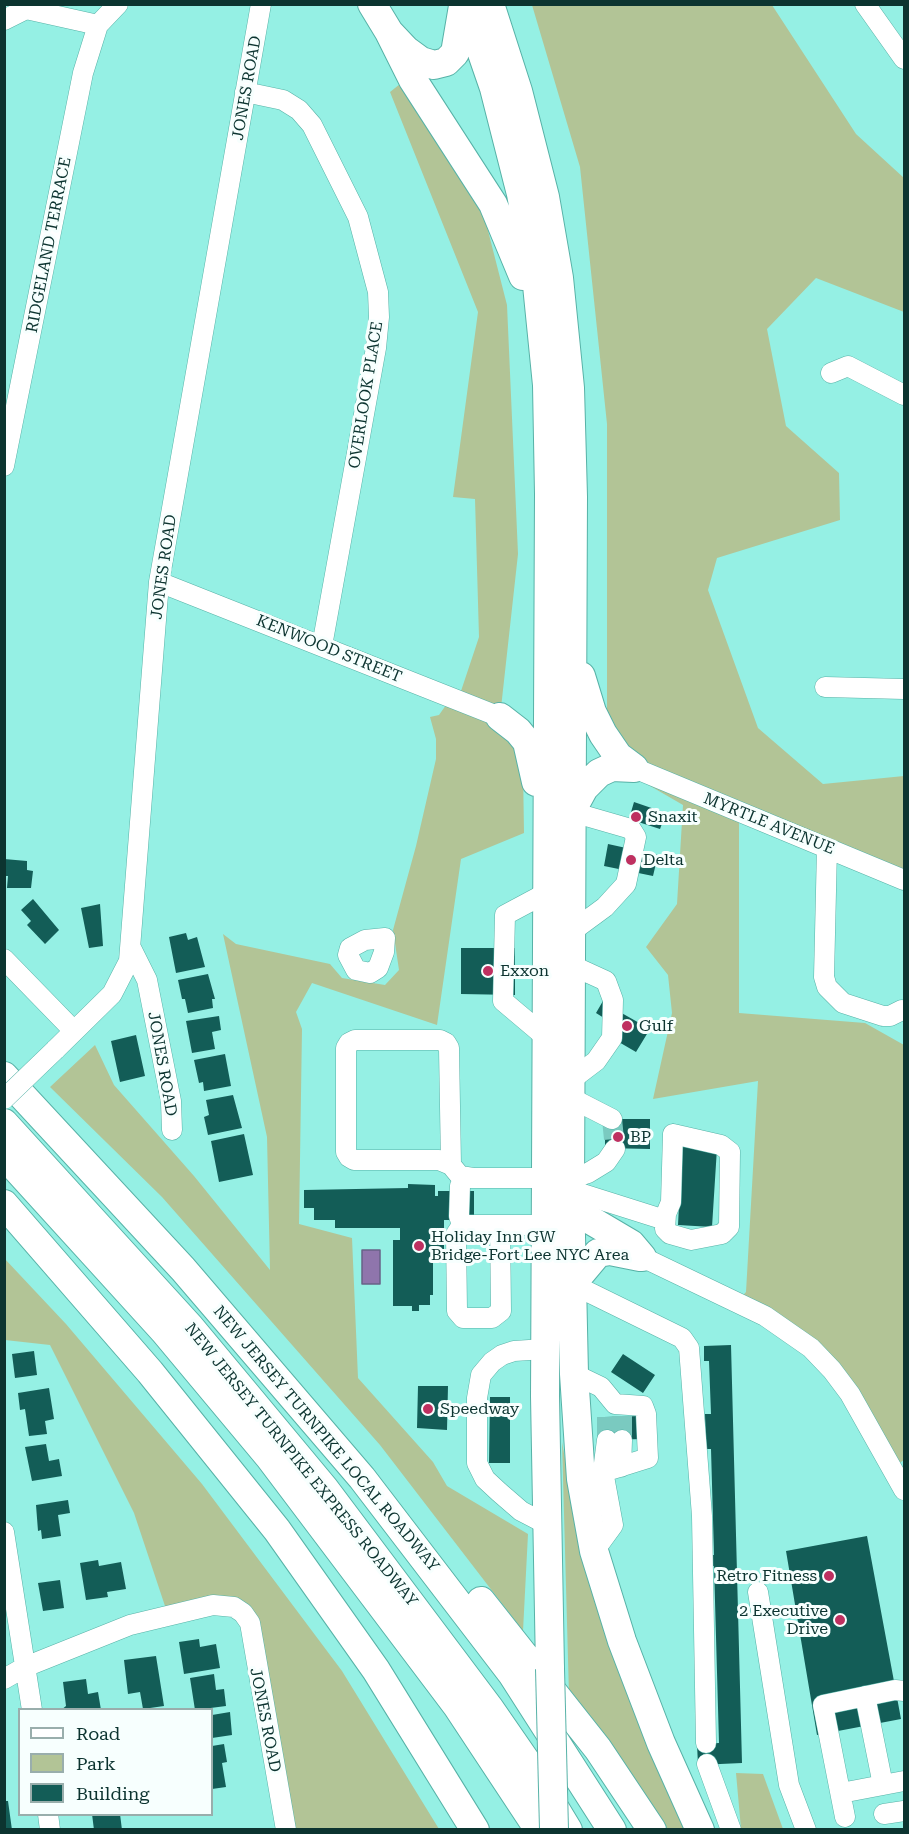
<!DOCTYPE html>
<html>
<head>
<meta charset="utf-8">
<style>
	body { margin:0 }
	#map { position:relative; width:909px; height:1834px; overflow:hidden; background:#95f0e4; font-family:"Roboto Serif",serif }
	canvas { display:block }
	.frame { position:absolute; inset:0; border:6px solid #0c3430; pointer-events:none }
	.legend { position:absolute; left:18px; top:1708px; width:195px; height:108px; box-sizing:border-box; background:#f7fffe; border:2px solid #99aeac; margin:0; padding:8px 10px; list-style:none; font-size:18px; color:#0c3430 }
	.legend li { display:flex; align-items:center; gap:12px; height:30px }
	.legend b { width:30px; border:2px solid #99aeac }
</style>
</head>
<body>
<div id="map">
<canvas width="909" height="1834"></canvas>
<div class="frame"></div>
<ul class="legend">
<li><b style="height:8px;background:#fff"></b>Road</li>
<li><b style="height:16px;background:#b2c496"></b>Park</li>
<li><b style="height:16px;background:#135d57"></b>Building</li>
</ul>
</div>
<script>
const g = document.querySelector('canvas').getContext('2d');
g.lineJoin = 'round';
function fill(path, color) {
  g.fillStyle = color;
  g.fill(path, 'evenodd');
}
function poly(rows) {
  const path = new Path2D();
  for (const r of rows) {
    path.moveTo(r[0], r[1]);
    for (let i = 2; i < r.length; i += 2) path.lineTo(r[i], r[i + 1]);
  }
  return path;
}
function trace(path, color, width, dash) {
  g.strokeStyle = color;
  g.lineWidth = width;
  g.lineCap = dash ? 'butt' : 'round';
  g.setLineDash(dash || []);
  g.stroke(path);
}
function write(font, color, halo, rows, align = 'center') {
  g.font = font + ' "Roboto Serif",serif';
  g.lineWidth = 6;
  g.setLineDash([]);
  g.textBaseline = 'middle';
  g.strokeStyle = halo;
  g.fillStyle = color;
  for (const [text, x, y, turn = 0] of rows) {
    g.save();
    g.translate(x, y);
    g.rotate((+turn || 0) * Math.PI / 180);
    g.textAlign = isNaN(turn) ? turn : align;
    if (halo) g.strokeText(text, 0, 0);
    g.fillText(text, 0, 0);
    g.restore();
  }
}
fill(poly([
	[532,5,772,5,856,134,904,178,904,312,816,278,767,329,786,426,839,473,840,520,717,558,708,590,758,728,823,784,904,776,904,880,739,816,739,1013,865,1023,904,1045,904,1460,892,1468,832,1370,737,1302,746,1292,758,1081,653,1099,672,1013,668,975,646,947,677,904,683,805,607,761,607,424,580,167],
	[405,80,484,215,507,305,518,554,500,717,523,769,524,833,461,859,437,1025,312,983,296,1012,302,1029,299,1224,352,1238,358,1378,433,1462,447,1486,528,1534,523,1631,380,1445,162,1197,50,1087,95,1045,114,1085,194,1176,270,1270,267,1137,223,934,236,944,330,964,342,978,385,985,399,970,393,930,416,846,436,759,436,739,430,717,439,715,451,698,458,700,479,637,475,499,453,497,478,312,390,92],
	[4,1258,66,1324,202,1484,342,1671,439,1829,286,1829,243,1613,168,1615,134,1513,50,1345,5,1340],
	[562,1442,582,1556,689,1829,657,1829,569,1695],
	[736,1773,763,1774,783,1829,741,1829]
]), '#b2c496');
const water = poly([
	[362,1250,380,1250,380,1284,362,1284,362,1250]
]);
fill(water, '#8f75ac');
trace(water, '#686287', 1.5);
fill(poly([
	[634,802,666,813,660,829,629,819],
	[608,844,658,855,653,876,604,866],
	[4,859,27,861,27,870,33,871,31,888,7,888,8,876,4,876],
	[33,899,59,930,45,944,27,925,31,921,21,910],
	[100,904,103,946,89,948,81,908],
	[186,933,188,940,197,937,205,967,176,973,169,937],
	[461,948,515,948,515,995,461,994],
	[208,974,215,999,212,999,213,1008,188,1013,185,999,182,999,178,980],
	[607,994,618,1011,650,1029,636,1052,605,1034,612,1023,596,1013],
	[219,1016,221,1030,212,1032,215,1049,192,1053,186,1021],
	[136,1035,145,1076,120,1082,111,1041],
	[225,1054,231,1086,204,1091,203,1082,199,1083,194,1060],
	[233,1095,242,1128,208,1135,204,1117,209,1115,206,1100],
	[605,1119,650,1119,650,1149,605,1148],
	[244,1134,253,1175,219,1182,211,1141],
	[682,1146,717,1148,712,1227,678,1225],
	[408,1184,435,1185,435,1196,438,1196,438,1191,474,1191,474,1220,444,1220,444,1252,433,1252,433,1295,430,1295,430,1305,419,1305,419,1311,412,1311,412,1306,393,1306,393,1240,400,1240,400,1228,335,1228,335,1220,314,1220,314,1208,304,1208,304,1190,408,1188],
	[731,1345,742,1763,698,1765,697,1744,719,1743,714,1566,707,1566,707,1555,714,1555,711,1449,706,1449,705,1414,711,1414,709,1361,704,1361,704,1346],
	[34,1351,37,1375,15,1378,12,1354],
	[623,1354,655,1375,643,1393,611,1372],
	[418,1386,448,1386,447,1430,417,1428],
	[49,1388,54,1419,45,1421,47,1434,29,1436,25,1409,20,1410,18,1393],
	[490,1397,510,1397,510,1463,489,1463],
	[642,1416,643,1439,604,1440,604,1417],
	[46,1444,49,1461,59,1459,62,1476,32,1481,25,1447],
	[68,1500,70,1513,58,1515,61,1536,42,1539,41,1530,38,1531,36,1505],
	[867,1536,901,1719,817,1735,786,1551],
	[98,1560,99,1566,121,1562,126,1589,107,1592,108,1597,86,1600,80,1563],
	[60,1580,64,1608,43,1611,38,1583],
	[199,1639,200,1647,216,1644,220,1668,184,1674,179,1642],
	[156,1656,164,1706,143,1709,140,1692,128,1694,124,1660],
	[214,1674,216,1690,224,1689,226,1706,195,1710,190,1678],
	[86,1679,88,1694,98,1692,101,1710,61,1710,66,1706,63,1682],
	[230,1712,232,1735,212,1738,212,1715],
	[224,1744,227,1762,222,1763,226,1787,212,1789,212,1746],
	[4,1801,8,1801,12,1830,4,1830],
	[92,1814,120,1814,122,1830,94,1830]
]), '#135d57');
trace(poly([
	[612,1119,615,1149],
	[622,1416,622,1440],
	[607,1417,607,1440]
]), '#7acac0', 20, [20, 10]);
const minor = poly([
	[865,4,904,59],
	[4,20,26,9,98,25],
	[245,92,283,100,299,110,312,125,358,217,378,292,379,317,376,348,322,646],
	[831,373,848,366,904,395],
	[4,466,83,73,98,25,118,4],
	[159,582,500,717],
	[825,687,904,689],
	[634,768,904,880],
	[827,848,824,977,827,987,843,1003,883,1016,890,1016,902,1010],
	[571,932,605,907,626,884,636,837,631,829,572,812],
	[385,938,384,952,378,968,370,973,356,970,348,955,350,948,365,940,385,938],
	[131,948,147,980,171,1101,172,1130],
	[4,959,74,1031],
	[548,1039,503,1001,505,915,548,892],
	[55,1050,112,994,129,961,159,582,261,4],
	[571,1080,596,1061,612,1038,613,1000,606,981,571,965],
	[571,1098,612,1119],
	[673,1134,721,1145,730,1152,729,1227,722,1234,691,1240,670,1234,665,1229,666,1214,671,1202,673,1134],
	[451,1165,449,1048,446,1043,440,1040,355,1040,349,1043,346,1048,346,1152,349,1157,354,1160,439,1160,451,1165,460,1176,473,1178,548,1178],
	[570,1179,588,1173,606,1162,615,1149],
	[570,1190,665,1220],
	[500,1225,501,1311,492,1318,463,1318,457,1311,456,1234,460,1228,467,1225,547,1225],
	[463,1227,459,1216,460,1186,464,1177],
	[642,1257,765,1316,811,1348,832,1370,850,1394,904,1490],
	[572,1284,682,1338,689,1348,702,1516,706,1743],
	[545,1349,514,1351,502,1355,492,1362,481,1375,477,1398,477,1463,485,1479,499,1492,521,1511,546,1524],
	[574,1374,601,1387,615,1404,643,1406,646,1414,648,1458,581,1479],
	[621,1467,622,1440],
	[4,1532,32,1710],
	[594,1551,613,1525,603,1471,607,1440],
	[758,1592,789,1785,806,1830],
	[4,1679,25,1667,130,1625,213,1605,234,1607,243,1613,250,1623,286,1830],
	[865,1696,883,1785],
	[707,1764,731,1830],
	[841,1793,904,1781],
	[48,1814,50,1830],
	[884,1814,904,1811],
	[845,1817,823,1705,895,1690,904,1691]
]);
const highway = poly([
	[372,4,389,32,406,50,421,61,434,65,446,62,455,53,463,6],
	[465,4,494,88,521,194,536,275,547,385,549,494,545,1396,550,1669],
	[490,4,518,91,545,197,559,278,570,388,573,497,570,1190,574,1374,581,1479,594,1551,622,1641,661,1743,700,1830],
	[389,32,413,80,493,204,523,276],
	[581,676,592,712,603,734,618,756,634,768],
	[500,717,518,731,527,742,536,782],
	[572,810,584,788,599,773,612,767,634,768],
	[4,1076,183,1269,362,1478,512,1674,612,1830],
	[4,1123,190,1327,324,1488,490,1709,528,1764,568,1830],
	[4,1155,164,1331,270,1458,457,1706,539,1830],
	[570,1190,587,1218,631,1244,642,1257],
	[4,1204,150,1372,277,1530,376,1670,475,1830],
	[572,1284,598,1253,610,1251,640,1257],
	[481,1601,598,1749,652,1830]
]);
trace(minor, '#57b2a7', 21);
trace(highway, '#57b2a7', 30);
trace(minor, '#fff', 20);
trace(highway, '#fff', 28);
const minorBridge = poly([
	[4,1099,55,1050]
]);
const highwayBridge = poly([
	[550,1669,554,1830]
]);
trace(minorBridge, '#57b2a7', 21, []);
trace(highwayBridge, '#57b2a7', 30, []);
trace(minorBridge, '#fff', 20);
trace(highwayBridge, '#fff', 28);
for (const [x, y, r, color] of [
	[636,817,6,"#be3060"],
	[631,860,6,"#be3060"],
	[488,971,6,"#be3060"],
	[627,1026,6,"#be3060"],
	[618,1137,6,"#be3060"],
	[419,1246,6,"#be3060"],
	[428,1409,6,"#be3060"],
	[829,1576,6,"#be3060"],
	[840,1620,6,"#be3060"]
]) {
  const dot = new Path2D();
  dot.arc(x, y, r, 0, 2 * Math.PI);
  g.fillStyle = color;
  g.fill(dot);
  trace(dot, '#f7fffe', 2);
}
write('16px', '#0c3430', '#f7fffe', [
	["JONES ROAD",247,88,-80],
	["RIDGELAND TERRACE",49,245,-79],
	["OVERLOOK PLACE",366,395,-81],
	["JONES ROAD",164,567,-82],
	["KENWOOD STREET",329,649,22],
	["MYRTLE AVENUE",769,824,22],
	["JONES ROAD",162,1064,80],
	["NEW JERSEY TURNPIKE LOCAL ROADWAY",326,1439,50],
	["NEW JERSEY TURNPIKE EXPRESS ROADWAY",301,1465,51],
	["JONES ROAD",265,1720,79]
]);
write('16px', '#0c3430', '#f7fffe', [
	["Snaxit",648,817],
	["Delta",643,860],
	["Exxon",500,971],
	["Gulf",639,1026],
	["BP",630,1137],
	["Holiday Inn GW",431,1237],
	["Bridge-Fort Lee NYC Area",431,1255],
	["Speedway",440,1409],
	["Retro Fitness",817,1576,"right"],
	["2 Executive",828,1611,"right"],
	["Drive",828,1629,"right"]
], 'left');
</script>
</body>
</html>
